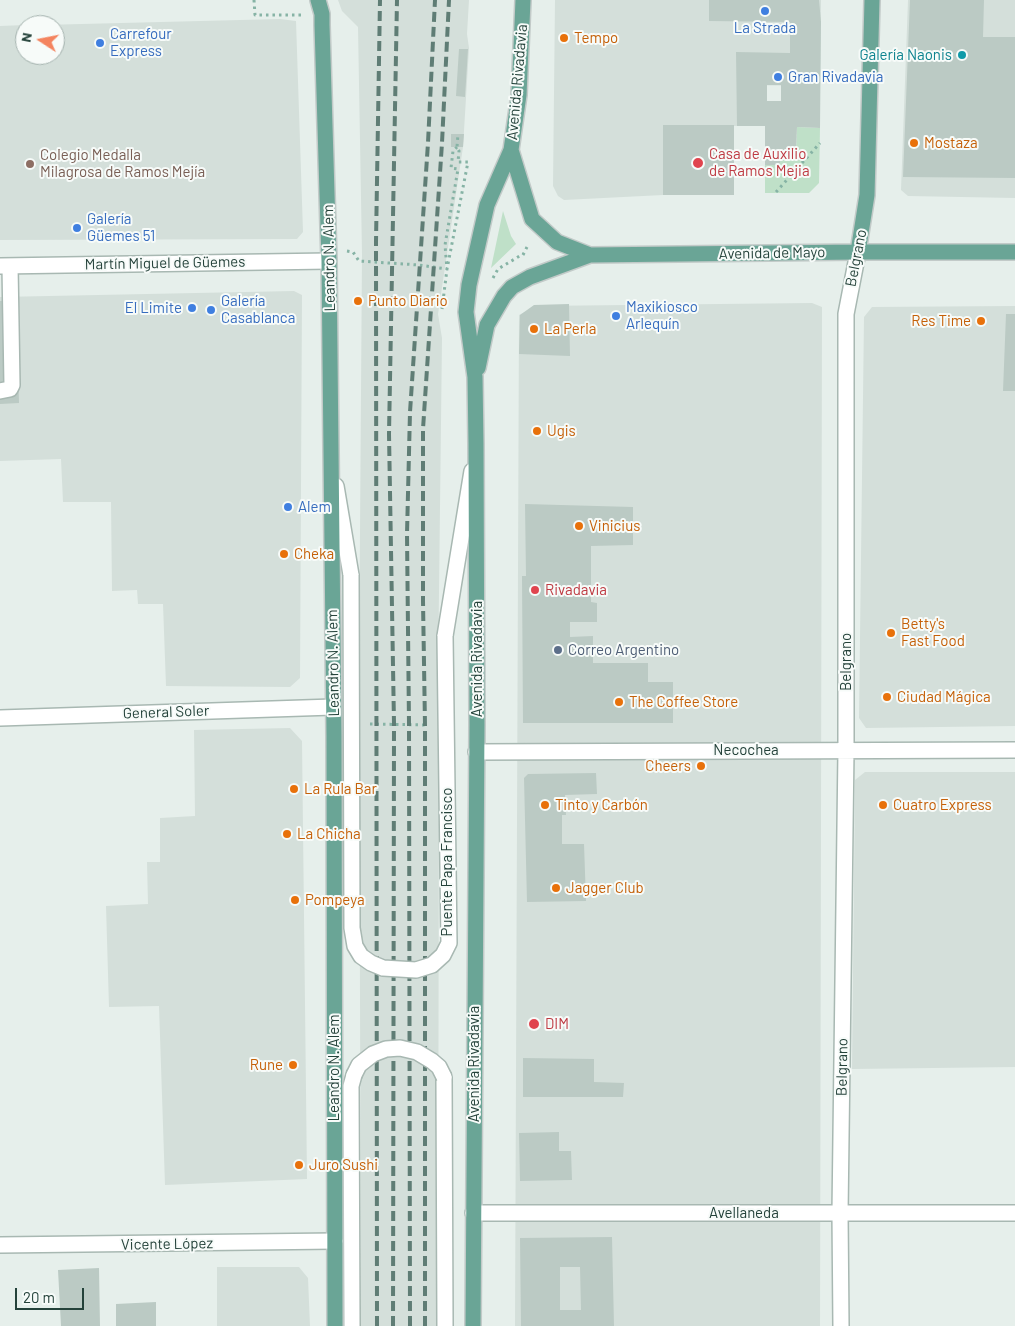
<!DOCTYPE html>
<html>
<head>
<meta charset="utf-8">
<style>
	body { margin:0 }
	#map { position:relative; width:1015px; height:1326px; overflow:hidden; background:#e6efeb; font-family:Barlow,sans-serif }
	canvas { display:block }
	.north { position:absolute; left:15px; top:15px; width:50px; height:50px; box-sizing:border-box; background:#f7fbf9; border:1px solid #a3b1ad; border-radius:50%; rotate:281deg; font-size:14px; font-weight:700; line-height:20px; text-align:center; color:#24423a }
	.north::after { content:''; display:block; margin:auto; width:18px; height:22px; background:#f4845f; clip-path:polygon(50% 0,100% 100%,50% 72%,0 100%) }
	.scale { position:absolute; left:15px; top:1288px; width:69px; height:22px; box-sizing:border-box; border:2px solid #24423a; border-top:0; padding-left:6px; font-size:15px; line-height:18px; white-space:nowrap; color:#24423a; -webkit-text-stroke:4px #f7fbf9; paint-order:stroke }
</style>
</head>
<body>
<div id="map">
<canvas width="1015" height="1326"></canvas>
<div class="north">N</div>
<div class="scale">20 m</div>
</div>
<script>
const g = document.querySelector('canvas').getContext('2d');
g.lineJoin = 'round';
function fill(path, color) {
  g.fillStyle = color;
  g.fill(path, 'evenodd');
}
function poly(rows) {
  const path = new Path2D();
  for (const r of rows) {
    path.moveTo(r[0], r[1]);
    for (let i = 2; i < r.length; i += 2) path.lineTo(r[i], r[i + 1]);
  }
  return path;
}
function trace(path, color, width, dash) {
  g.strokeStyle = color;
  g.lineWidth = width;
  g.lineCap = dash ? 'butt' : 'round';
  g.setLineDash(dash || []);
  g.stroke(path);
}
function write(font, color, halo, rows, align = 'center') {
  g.font = font + ' Barlow,sans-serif';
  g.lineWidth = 4;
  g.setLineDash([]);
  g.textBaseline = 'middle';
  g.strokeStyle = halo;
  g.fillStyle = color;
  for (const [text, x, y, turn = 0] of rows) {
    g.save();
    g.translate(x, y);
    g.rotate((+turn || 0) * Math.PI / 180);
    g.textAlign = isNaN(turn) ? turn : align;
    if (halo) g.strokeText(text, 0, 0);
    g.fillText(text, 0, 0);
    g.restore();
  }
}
fill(poly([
	[338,0,469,0,467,34,469,48,463,147,438,314,442,338,438,676,439,747,438,1326,361,1326,359,671,362,254,358,27,342,11],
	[555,0,821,0,820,86,738,85,737,126,663,126,663,195,564,200,558,196,553,186],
	[908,0,1015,0,1015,198,908,196,901,190],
	[280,19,296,21,303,232,297,239,0,240,0,26,25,25,25,55,55,55,55,25,42,25],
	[294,291,302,295,300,678,290,687,166,686,163,604,138,604,137,590,112,591,111,502,63,502,61,459,0,461,0,297],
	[812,303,822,307,820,1326,515,1326,519,315,536,306],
	[1015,306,1015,726,866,728,859,718,864,317,872,307],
	[290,728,302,741,307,1179,165,1185,159,1006,109,1007,106,906,148,904,147,862,160,862,160,818,195,816,194,730],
	[865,772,1015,772,1015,1067,852,1069,855,780],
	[217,1267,299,1267,308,1278,310,1326,217,1326]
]), '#d4dfda');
fill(poly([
	[797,127,820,128,819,183,809,193,765,193,765,165,780,164,780,151,796,152],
	[503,211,511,236,516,244,491,268]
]), '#bfe0c8');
fill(poly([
	[709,0,819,0,821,22,820,128,797,127,796,152,780,151,780,165,765,165,765,126,737,126,736,52,790,53,790,22,709,21],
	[767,85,781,85,781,101,767,101],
	[910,0,984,0,983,37,1015,37,1015,178,903,177],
	[459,49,468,49,465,97,456,96],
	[663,125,734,125,734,195,663,195],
	[451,134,464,134,463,147,451,147],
	[16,300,19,403,0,404,0,301],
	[569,304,570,356,519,354,520,315,534,305],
	[1006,314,1015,314,1015,391,1003,391],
	[525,504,633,507,633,545,591,546,591,602,597,603,597,622,570,622,570,637,593,636,593,663,648,663,648,682,673,682,673,723,523,723,522,576,526,576],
	[596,773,597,794,565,795,566,815,562,815,562,844,584,844,586,901,527,902,524,778,528,774],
	[523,1058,594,1059,594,1082,624,1083,623,1097,523,1097],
	[559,1132,559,1151,571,1151,572,1180,520,1181,519,1133],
	[612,1237,614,1326,521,1326,520,1238],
	[560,1267,580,1267,581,1310,560,1310],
	[99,1268,100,1326,61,1326,58,1270],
	[156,1302,156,1326,116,1326,116,1304]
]), '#bbcac4');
const minor = poly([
	[0,266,329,261],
	[0,391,10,389,12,385,10,266],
	[336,486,351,575],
	[445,636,472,471],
	[0,718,333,707],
	[476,752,1015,750],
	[444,1077,445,1326],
	[473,1213,1015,1213],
	[0,1245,335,1241],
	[352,1326,351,1086,354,1075],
	[841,1326,840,1213,846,750,846,314,858,252]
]);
const major = poly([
	[318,0,322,14,322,25,329,261,334,736,335,1326],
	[511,150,532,219,557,242,590,255,858,252,1015,252],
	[858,252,867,195,872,0],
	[478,368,487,325,504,296,512,287,530,277,590,255],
	[473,1326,477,725,476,444,475,377,466,312,469,285,487,205,511,150,519,95,523,0]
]);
trace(minor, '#a8b8b2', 18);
trace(major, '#c2cac8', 18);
trace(poly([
	[254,0,255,15,302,15],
	[776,192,820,143],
	[347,251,353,252,359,261,419,265,447,269,445,245,458,169,451,168,453,151,457,147],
	[523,255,527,247],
	[493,278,498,269,523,254],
	[442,309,447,269,468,162,458,162,459,151,457,147,458,134],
	[370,724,428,725]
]), '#86b3a5', 3, [2.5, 4]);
trace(minor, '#fff', 15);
trace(major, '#6aa596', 15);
trace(poly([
	[377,1326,376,242,380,0],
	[393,1326,394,724,389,434,397,0],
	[410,1326,409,724,407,534,410,412,428,143,435,0],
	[425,1326,425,725,423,601,423,429,442,143,449,0]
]), '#5f7d75', 4, [10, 5]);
const minorBridge = poly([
	[351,575,352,928,355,946,361,956,371,963,383,968,416,970,432,965,443,955,449,943,445,636],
	[354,1075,359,1065,373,1054,386,1049,400,1048,417,1052,432,1061,439,1067,444,1077]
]);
trace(minorBridge, '#a8b8b2', 18, []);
trace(minorBridge, '#fff', 15);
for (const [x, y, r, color] of [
	[765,11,5,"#3f7fe0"],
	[564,38,5,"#e8710a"],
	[100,43,5,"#3f7fe0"],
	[962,55,5,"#0f9aa8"],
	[778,77,5,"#3f7fe0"],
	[914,143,5,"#e8710a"],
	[698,163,6,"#e0444e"],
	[30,164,5,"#8d6e63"],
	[77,228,5,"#3f7fe0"],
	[358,301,5,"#e8710a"],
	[192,308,5,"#3f7fe0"],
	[211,310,5,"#3f7fe0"],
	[616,316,5,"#3f7fe0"],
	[981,321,5,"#e8710a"],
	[534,329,5,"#e8710a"],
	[537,431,5,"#e8710a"],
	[288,507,5,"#3f7fe0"],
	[579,526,5,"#e8710a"],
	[284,554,5,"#e8710a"],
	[535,590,5,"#e0444e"],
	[891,633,5,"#e8710a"],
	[558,650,5,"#5c6f8a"],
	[887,697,5,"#e8710a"],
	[619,702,5,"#e8710a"],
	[701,766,5,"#e8710a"],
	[294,789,5,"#e8710a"],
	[545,805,5,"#e8710a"],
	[883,805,5,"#e8710a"],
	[287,834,5,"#e8710a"],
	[556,888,5,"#e8710a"],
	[295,900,5,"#e8710a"],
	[534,1024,6,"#e0444e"],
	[293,1065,5,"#e8710a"],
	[299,1165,5,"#e8710a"]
]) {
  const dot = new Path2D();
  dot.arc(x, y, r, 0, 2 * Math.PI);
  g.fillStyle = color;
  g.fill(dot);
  trace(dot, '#f7fbf9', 2);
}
write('15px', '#366cbe', '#f7fbf9', [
	["La Strada",765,28,"center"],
	["Carrefour",110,34],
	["Express",110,51],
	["Gran Rivadavia",788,77],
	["Galería",87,219],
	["Güemes 51",87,236],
	["Galería",221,301],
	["Casablanca",221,318],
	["Maxikiosco",626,307],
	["Arlequín",626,324],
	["El Limite",182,308,"right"],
	["Alem",298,507]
], 'left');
write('15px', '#c56008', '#f7fbf9', [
	["Tempo",574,38],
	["Mostaza",924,143],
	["Punto Diario",368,301],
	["Res Time",971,321,"right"],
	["La Perla",544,329],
	["Ugis",547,431],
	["Vinicius",589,526],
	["Cheka",294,554],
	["Betty's",901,624],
	["Fast Food",901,641],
	["Ciudad Mágica",897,697],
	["The Coffee Store",629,702],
	["Cheers",691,766,"right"],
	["La Rula Bar",304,789],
	["Tinto y Carbón",555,805],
	["Cuatro Express",893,805],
	["La Chicha",297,834],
	["Jagger Club",566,888],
	["Pompeya",305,900],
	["Rune",283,1065,"right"],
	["Juro Sushi",309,1165]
], 'left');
write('15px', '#0d838f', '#f7fbf9', [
	["Galería Naonis",952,55]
], 'right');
write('15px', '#24423a', '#f7fbf9', [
	["Avenida Rivadavia",517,82,-85],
	["Avenida de Mayo",772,253,-1],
	["Leandro N. Alem",329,258,-91],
	["Belgrano",856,258,-79],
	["Martín Miguel de Güemes",165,263,-1],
	["Avenida Rivadavia",477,659,-90],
	["Belgrano",846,662,-90],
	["Leandro N. Alem",333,663,-91],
	["General Soler",166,712,-2],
	["Necochea",746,750],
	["Puente Papa Francisco",447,862,-90],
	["Avenida Rivadavia",474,1064,-90],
	["Belgrano",842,1067,-89],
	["Leandro N. Alem",334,1068,-90],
	["Avellaneda",744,1213],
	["Vicente López",167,1244,-1]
]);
write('15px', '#be3a42', '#f7fbf9', [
	["Casa de Auxilio",709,154],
	["de Ramos Mejia",709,171],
	["Rivadavia",545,590],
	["DIM",545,1024]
], 'left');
write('15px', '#785e54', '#f7fbf9', [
	["Colegio Medalla",40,155],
	["Milagrosa de Ramos Mejía",40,172]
], 'left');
write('15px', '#4e5e75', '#f7fbf9', [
	["Correo Argentino",568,650]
], 'left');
</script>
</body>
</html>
